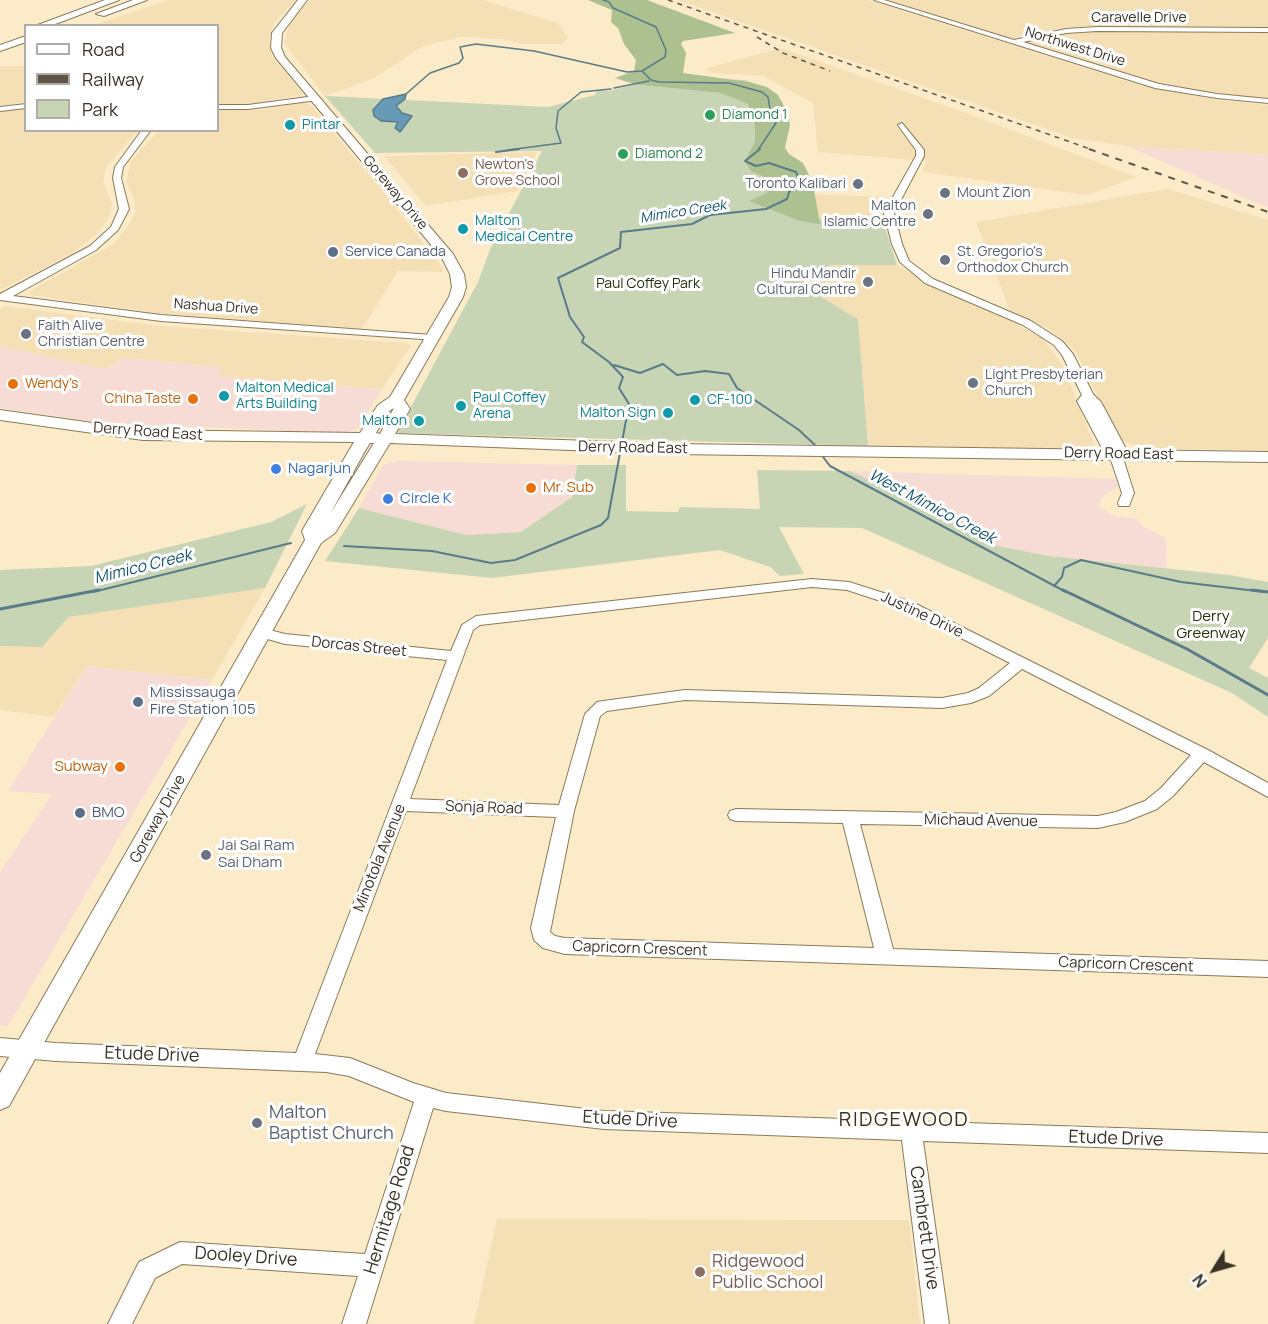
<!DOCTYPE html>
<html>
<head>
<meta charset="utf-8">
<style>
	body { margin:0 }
	#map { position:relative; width:1268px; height:1324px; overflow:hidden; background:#fcebc8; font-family:Manrope,sans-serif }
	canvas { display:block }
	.legend { position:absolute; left:24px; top:24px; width:195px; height:108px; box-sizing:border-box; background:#fff; border:2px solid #b0ada8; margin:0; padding:8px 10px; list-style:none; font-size:18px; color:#393225 }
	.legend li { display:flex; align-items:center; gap:12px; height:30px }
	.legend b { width:30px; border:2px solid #b0ada8 }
	.north { position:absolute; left:1184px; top:1240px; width:60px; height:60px; -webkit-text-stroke:4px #fff; paint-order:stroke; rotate:233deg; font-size:16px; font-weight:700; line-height:24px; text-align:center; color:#393225 }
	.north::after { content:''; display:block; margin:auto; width:21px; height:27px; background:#393225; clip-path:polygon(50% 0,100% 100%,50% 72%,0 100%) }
</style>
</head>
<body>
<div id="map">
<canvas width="1268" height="1324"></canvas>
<ul class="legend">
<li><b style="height:8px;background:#fff"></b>Road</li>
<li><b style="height:8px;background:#5e5544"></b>Railway</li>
<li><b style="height:16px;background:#c8d5b5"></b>Park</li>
</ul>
<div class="north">N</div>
</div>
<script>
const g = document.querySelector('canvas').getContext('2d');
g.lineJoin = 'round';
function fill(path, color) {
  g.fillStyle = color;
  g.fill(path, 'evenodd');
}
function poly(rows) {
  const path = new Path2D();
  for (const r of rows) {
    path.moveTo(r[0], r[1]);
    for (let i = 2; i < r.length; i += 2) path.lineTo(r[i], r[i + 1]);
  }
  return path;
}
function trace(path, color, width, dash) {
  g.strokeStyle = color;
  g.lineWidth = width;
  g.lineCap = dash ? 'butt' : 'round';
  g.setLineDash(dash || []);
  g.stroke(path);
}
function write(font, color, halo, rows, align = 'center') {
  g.font = font + ' Manrope,sans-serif';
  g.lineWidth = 6;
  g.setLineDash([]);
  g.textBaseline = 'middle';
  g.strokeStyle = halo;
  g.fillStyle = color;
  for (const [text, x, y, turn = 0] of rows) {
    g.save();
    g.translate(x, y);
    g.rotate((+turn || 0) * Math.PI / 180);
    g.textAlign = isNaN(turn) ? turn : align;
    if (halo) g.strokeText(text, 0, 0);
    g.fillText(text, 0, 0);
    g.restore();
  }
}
fill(poly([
	[1127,146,1268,155,1268,207,1259,204],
	[0,346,105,369,124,358,224,367,219,376,382,389,358,428,344,433,103,423,0,408],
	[397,461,577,465,572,497,521,532,467,535,359,508,383,465],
	[850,471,1115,479,1118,486,1101,498,1099,507,1113,516,1137,519,1144,527,1166,538,1167,568,1049,556,993,545,947,509,930,508],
	[87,666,212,680,8,1026,0,1025,0,873,52,794,8,791]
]), '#f6dcd5');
fill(poly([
	[169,0,296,0,274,23,269,39,273,57,304,94,251,104,218,104,218,26,94,25],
	[310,0,482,0,558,23,568,38,561,44,522,44,503,39,462,37,423,46,372,79,325,96,284,43,292,17],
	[678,0,868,0,1136,84,1217,100,1268,105,1268,155,1127,146,1072,138],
	[883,0,1268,0,1268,28,1095,26,1062,28,1011,39],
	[1107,31,1268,32,1268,99,1220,95,1144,80,1030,45,1028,42,1071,33],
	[781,48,955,109,1137,177,1087,195,922,172,927,161,818,152,813,103,763,76,714,73,704,69],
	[0,66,25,66,25,102,0,106],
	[301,103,310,104,385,194,442,267,443,272,398,271,362,329,155,313,30,295,30,291,114,244,130,223,135,213,135,201,126,182,131,161,158,131,218,130,218,110,257,110],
	[25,108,26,130,138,131,106,167,103,182,112,203,109,218,96,235,71,254,0,290,0,111],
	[537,152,518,191,426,206,384,156],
	[1168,189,1268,220,1268,451,1143,448,1120,440,1074,349,1047,328,1010,311,976,222],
	[815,194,886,197,884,224,851,225,818,218],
	[831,265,897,265,932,286,1007,319,1042,338,1063,365,1094,444,1085,449,868,446,858,319,808,289,805,276],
	[5,306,162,326,406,343,411,346,382,389,218,376,223,367,124,358,105,369,0,346,0,308],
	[265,588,212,680,87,666,54,717,0,710,0,646,42,647,69,617],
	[497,1219,909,1220,920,1324,474,1324]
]), '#f5e0b6');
fill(poly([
	[666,77,745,80,772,91,782,106,764,160,818,218,851,225,884,224,897,265,831,265,805,276,808,289,858,319,868,446,397,433,478,282,491,247,542,151,375,153,325,96,548,107,595,95,597,91,609,91],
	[577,465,626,465,626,511,678,512,680,507,760,509,757,470,850,471,930,508,947,509,993,545,1049,556,1229,575,1268,582,1268,638,1249,668,1268,678,1268,717,1232,693,862,528,779,527,804,574,780,576,770,567,720,550,492,578,325,561,359,508,467,535,521,532,572,497],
	[307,504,265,588,69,617,42,647,0,646,0,570,91,566,271,522]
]), '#c8d5b5');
fill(poly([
	[588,0,647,0,735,33,683,41,681,44,686,53,683,73,749,82,767,87,778,95,788,113,790,125,785,148,789,154,803,163,813,183,820,224,800,221,749,201,767,193,771,180,751,171,745,161,755,142,755,125,748,104,721,93,634,84,615,78,634,71,636,60,624,44,618,28,611,22,612,10]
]), '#adc090');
const water = poly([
	[406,94,405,99,396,106,402,113,412,116,400,132,395,128,398,122,381,121,374,116,373,110,383,99,406,94]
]);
fill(water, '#679ab6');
trace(water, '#597b8a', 1.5);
trace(poly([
	[603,0,609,2,613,8,656,27,666,50,665,57,642,71],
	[642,71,651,80,659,82,729,83,762,92,768,97,771,116,776,123,758,150],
	[614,88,649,81],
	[406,94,430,73,459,63,463,58,460,47,476,44,534,51,627,72,642,71],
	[508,150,561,143,556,128,558,111,581,92,611,89]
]), '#597b8a', 1.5);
trace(poly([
	[496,152,519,149],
	[614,365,640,373,663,364,677,375,705,371,729,374,737,388,799,430,817,447],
	[820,453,830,466,1066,592],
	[344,546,432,551,491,563,515,560,601,525,608,518,629,404,619,388,623,377,609,362,582,342,584,337,570,317,558,278,620,248,621,232,692,224,710,215,766,209,787,199,789,192,800,181,796,172,769,163,756,166,745,161,760,149],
	[1054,586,1062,577,1064,568,1081,560,1181,582,1265,592],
	[93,592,291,543]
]), '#597b8a', 2);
trace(poly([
	[1063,590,1187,649,1268,695],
	[1252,590,1268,592],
	[0,609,99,590]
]), '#597b8a', 3);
const minor = poly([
	[874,0,884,0,1014,40,1066,29,1097,27,1268,28,1268,32,1097,31,1066,33,1023,42,1159,84,1217,94,1268,99,1268,103,1217,98,1155,88,874,0],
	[315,96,318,96,318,100,248,109,218,109,218,105,248,105,315,96],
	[26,104,26,108,0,111,0,107,26,104],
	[902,123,924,150,924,156,894,213,902,244,909,261,933,279,1031,321,1062,341,1073,354,1093,394,1101,402,1125,447,1122,455,1134,493,1129,506,1119,506,1118,503,1122,493,1110,457,1102,448,1077,401,1082,395,1062,355,1054,345,1023,325,925,283,900,262,892,244,884,213,916,156,916,150,898,125,902,123],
	[142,130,151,130,123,167,121,178,129,209,118,230,96,250,13,296,161,315,432,335,437,338,436,340,161,321,0,300,0,294,90,246,111,227,119,209,113,178,115,167,142,130],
	[812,579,849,582,912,602,1208,750,1268,783,1268,797,1204,762,1173,796,1157,809,1125,822,1098,828,860,824,893,949,1268,961,1268,977,565,954,543,948,534,940,531,928,556,817,406,811,315,1054,350,1058,413,1083,446,1093,604,1111,1268,1133,1268,1153,923,1141,949,1324,925,1324,902,1140,604,1129,446,1111,433,1108,366,1324,342,1324,358,1276,182,1264,155,1278,132,1324,108,1324,139,1262,180,1242,365,1254,414,1102,349,1076,326,1072,56,1061,0,1056,0,1038,56,1043,296,1053,447,660,285,644,257,636,255,633,257,630,262,628,285,634,451,651,462,625,476,616,812,579],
	[812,587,847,590,902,608,1010,663,979,688,968,693,942,698,685,690,603,701,597,702,585,714,559,805,410,799,473,630,480,625,812,587],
	[1022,669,1191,755,1161,788,1145,801,1116,812,1098,816,736,809,730,811,728,815,730,819,736,821,843,823,874,948,565,938,555,936,550,932,574,811,600,716,607,711,685,700,942,708,971,703,989,696,1022,669]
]);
const major = poly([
	[298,0,307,0,282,33,281,48,285,57,453,254,464,274,466,287,463,297,404,400,410,409,395,434,674,444,1268,452,1268,462,674,454,390,443,335,533,321,543,9,1106,0,1110,0,1073,305,540,302,531,354,442,143,440,0,420,0,410,143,430,360,433,378,405,390,397,449,297,452,287,450,274,442,258,276,58,271,48,272,33,298,0],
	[394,408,380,434,376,433,389,411,394,408],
	[370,443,374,443,330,514,365,451,370,443]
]);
const highway = poly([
	[105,0,119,0,50,26,35,26,105,0],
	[133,0,147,0,104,16,96,14,133,0],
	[26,36,26,42,0,51,0,45,26,36]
]);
trace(minor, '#897a5a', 2);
trace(major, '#897a5a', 2);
trace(highway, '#897a5a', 2);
fill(minor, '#fff');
fill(major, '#fff');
fill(highway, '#fff');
trace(poly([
	[668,0,1093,150],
	[757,37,783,53,830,71]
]), '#5e5544', 1.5, [5, 5]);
trace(poly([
	[1089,149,1268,212]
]), '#5e5544', 2, [7, 7]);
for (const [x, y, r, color] of [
	[710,115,6,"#2e9e5b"],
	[290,125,6,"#0f9aa8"],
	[623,154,6,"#2e9e5b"],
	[463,173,6,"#8d6e63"],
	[858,184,6,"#6b7280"],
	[945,193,6,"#6b7280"],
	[928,214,6,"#6b7280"],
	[463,229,6,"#0f9aa8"],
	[333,252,6,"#5c6f8a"],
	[945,260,6,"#6b7280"],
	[868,282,6,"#6b7280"],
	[26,334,6,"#6b7280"],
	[973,383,6,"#6b7280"],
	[13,384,6,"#e8710a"],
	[224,396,6,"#0f9aa8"],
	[193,399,6,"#e8710a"],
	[695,400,6,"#0f9aa8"],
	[461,406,6,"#0f9aa8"],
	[668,413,6,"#0f9aa8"],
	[419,421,6,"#0f9aa8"],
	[276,469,6,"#3f7fe0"],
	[531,488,6,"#e8710a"],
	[388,499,6,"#3f7fe0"],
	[138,702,6,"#5c6f8a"],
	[120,767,6,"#e8710a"],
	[80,813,6,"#5c6f8a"],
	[206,855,6,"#6b7280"],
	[257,1123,6,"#6b7280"],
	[700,1272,6,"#8d6e63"]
]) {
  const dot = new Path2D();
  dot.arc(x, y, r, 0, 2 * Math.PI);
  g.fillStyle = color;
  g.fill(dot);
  trace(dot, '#fff', 2);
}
write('14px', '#393225', '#fff', [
	["Caravelle Drive",1139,18],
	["Northwest Drive",1075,47,17],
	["Goreway Drive",395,193,50],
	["Nashua Drive",216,307,4]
]);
write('14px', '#27864d', '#fff', [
	["Diamond 1",722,115],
	["Diamond 2",635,154]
], 'left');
write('14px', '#0d838f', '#fff', [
	["Pintar",302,125],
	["Malton",475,221],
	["Medical Centre",475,237],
	["Malton Medical",236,388],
	["Arts Building",236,404],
	["Paul Coffey",473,398],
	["Arena",473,414],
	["CF-100",707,400],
	["Malton Sign",656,413,"right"],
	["Malton",407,421,"right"]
], 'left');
write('14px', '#785e54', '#fff', [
	["Newton's",475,165],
	["Grove School",475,181]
], 'left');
write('14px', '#5b616d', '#fff', [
	["Toronto Kalibari",846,184,"right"],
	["Mount Zion",957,193],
	["Malton",916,206,"right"],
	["Islamic Centre",916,222,"right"],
	["St. Gregorio's",957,252],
	["Orthodox Church",957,268],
	["Hindu Mandir",856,274,"right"],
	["Cultural Centre",856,290,"right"],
	["Faith Alive",38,326],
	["Christian Centre",38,342],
	["Light Presbyterian",985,375],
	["Church",985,391]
], 'left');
write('italic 14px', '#145673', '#fff', [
	["Mimico Creek",683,212,-9]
]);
write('14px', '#4e5e75', '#fff', [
	["Service Canada",345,252]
], 'left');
write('14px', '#24300c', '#fff', [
	["Paul Coffey Park",648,284]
]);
write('14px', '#c56008', '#fff', [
	["Wendy's",25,384],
	["China Taste",181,399,"right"]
], 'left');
write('15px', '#393225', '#fff', [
	["Derry Road East",148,432,4],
	["Derry Road East",633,448,1],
	["Derry Road East",1119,454,1],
	["Justine Drive",922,615,25],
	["Dorcas Street",359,647,6],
	["Sonja Road",484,808,2],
	["Goreway Drive",158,819,-61],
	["Michaud Avenue",981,821,1],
	["Minotola Avenue",380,858,-68],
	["Capricorn Crescent",640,949,2],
	["Capricorn Crescent",1126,965,2]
]);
write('15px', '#366cbe', '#fff', [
	["Nagarjun",288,469],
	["Circle K",400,499]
], 'left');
write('15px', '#c56008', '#fff', [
	["Mr. Sub",543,488],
	["Subway",108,767,"right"]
], 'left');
write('15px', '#24300c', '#fff', [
	["Derry",1211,617],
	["Greenway",1211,634]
]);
write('15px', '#4e5e75', '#fff', [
	["Mississauga",150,693],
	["Fire Station 105",150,710],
	["BMO",92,813]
], 'left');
write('15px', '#5b616d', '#fff', [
	["Jai Sai Ram",218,846],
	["Sai Dham",218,863]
], 'left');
write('italic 16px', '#145673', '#fff', [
	["West Mimico Creek",932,507,28],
	["Mimico Creek",143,567,-14]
]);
write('18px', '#393225', '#fff', [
	["Etude Drive",152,1055,2],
	["Etude Drive",630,1120,3],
	["Etude Drive",1116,1139,2],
	["Hermitage Road",390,1210,-73],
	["Cambrett Drive",924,1228,82],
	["Dooley Drive",246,1257,4]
]);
write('18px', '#5b616d', '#fff', [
	["Malton",269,1113],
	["Baptist Church",269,1134]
], 'left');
write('18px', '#785e54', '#fff', [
	["Ridgewood",712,1262],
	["Public School",712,1283]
], 'left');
g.letterSpacing = '1.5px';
write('20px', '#403214', '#fff', [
	["RIDGEWOOD",904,1120]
]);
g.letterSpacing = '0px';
</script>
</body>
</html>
